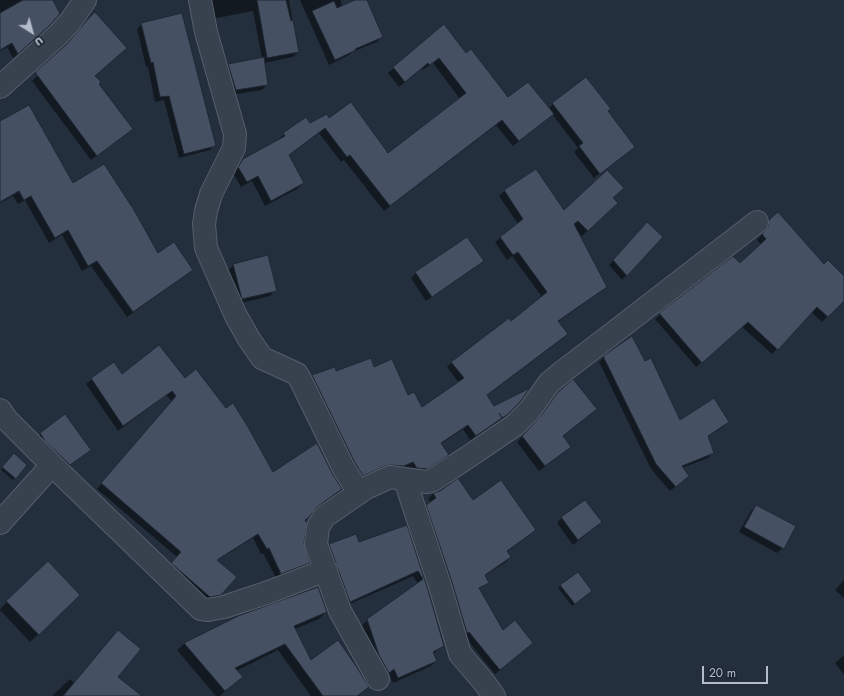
<!DOCTYPE html>
<html>
<head>
<meta charset="utf-8">
<style>
	body { margin:0 }
	#map { position:relative; width:844px; height:696px; overflow:hidden; background:#242f3e; font-family:Jost,sans-serif }
	canvas { display:block }
	.north { position:absolute; left:12px; top:12px; width:40px; height:40px; -webkit-text-stroke:3px #1d2633; paint-order:stroke; rotate:143deg; font-size:11px; font-weight:700; line-height:16px; text-align:center; color:#b4bcc9 }
	.north::after { content:''; display:block; margin:auto; width:14px; height:18px; background:#b4bcc9; clip-path:polygon(50% 0,100% 100%,50% 72%,0 100%) }
	.scale { position:absolute; left:702px; top:666px; width:66px; height:18px; box-sizing:border-box; border:2px solid #b4bcc9; border-top:0; padding-left:5px; font-size:12px; line-height:14px; white-space:nowrap; color:#b4bcc9; -webkit-text-stroke:3px #1d2633; paint-order:stroke }
</style>
</head>
<body>
<div id="map">
<canvas width="844" height="696"></canvas>
<div class="north">U</div>
<div class="scale">20 m</div>
</div>
<script>
const g = document.querySelector('canvas').getContext('2d');
g.lineJoin = 'round';
function fill(path, color) {
  g.fillStyle = color;
  g.fill(path, 'evenodd');
}
function poly(rows) {
  const path = new Path2D();
  for (const r of rows) {
    path.moveTo(r[0], r[1]);
    for (let i = 2; i < r.length; i += 2) path.lineTo(r[i], r[i + 1]);
  }
  return path;
}
function trace(path, color, width, dash) {
  g.strokeStyle = color;
  g.lineWidth = width;
  g.lineCap = dash ? 'butt' : 'round';
  g.setLineDash(dash || []);
  g.stroke(path);
}
fill(poly([
	[0,0,52,0,43,31,13,58,7,47,0,51],
	[208,0,289,0,298,52,293,57,264,63,267,84,262,90,230,95,223,70,228,65,262,59,253,11,212,19],
	[300,0,341,0,342,7,358,0,366,0,382,36,377,42,352,52,349,55,329,65],
	[99,17,94,76,131,129,91,160,32,81],
	[142,24,215,145,210,150,179,158,164,100,155,102,148,67,146,67,137,29],
	[444,26,466,54,508,99,548,109,553,104,607,112,629,152,594,178,574,152,578,148,552,114,513,146,496,125,384,211,344,160,341,162,319,133,288,156,303,183,297,189,265,206,252,181,241,187,233,173,237,166,243,159,278,140,284,134,310,124,329,119,387,155,460,99,433,63,423,70,422,68,399,87,388,73],
	[0,123,157,255,192,270,186,275,127,317,91,266,82,271,62,235,49,243,25,200,18,204,13,196,0,203],
	[536,170,564,212,612,198,611,208,582,236,577,231,600,292,558,322,567,334,562,339,486,396,494,408,520,401,501,420,470,440,463,429,441,444,447,455,442,460,421,473,411,473,408,467,398,471,358,480,307,381,313,376,374,369,421,409,459,383,447,367,452,362,510,322,542,297,512,256,507,260,495,242,518,224,499,196,504,191],
	[770,220,824,265,844,277,844,300,822,322,811,312,772,354,742,327,696,367,655,319,733,257,740,264,761,245,757,240,763,233,764,226],
	[642,228,661,237,622,280,609,265],
	[482,261,477,266,426,301,411,278,416,273],
	[234,265,275,290,270,296,237,304,228,270],
	[604,357,679,421,728,422,723,427,707,437,713,452,708,458,682,468,683,481,670,491,651,469,599,362],
	[122,375,184,379,273,473,331,473,341,489,336,494,314,510,304,521,303,543,308,563,303,568,276,578,263,553,261,554,253,538,216,561,221,594,215,600,205,602,167,569,177,557,97,489,172,401,166,395,118,431,86,384,92,379],
	[559,392,591,414,562,437,564,452,539,471,517,442,535,424,553,398],
	[65,416,90,450,64,470,35,439],
	[14,455,26,465,13,480,1,470],
	[440,491,473,501,530,534,507,552,510,557,506,562,484,576,487,582,479,589,503,631,527,647,495,674,464,636,422,510,431,502,428,499,433,494],
	[756,506,783,548,777,553,739,532,751,511],
	[562,517,601,522,573,545,557,523],
	[406,526,427,590,443,645,433,654,436,661,431,666,393,683,389,673,383,677,374,661,362,625,368,620,418,584,413,576,345,606,325,550,330,545,358,544],
	[48,562,79,595,30,642,0,610,0,609],
	[844,580,844,598,835,590],
	[561,585,588,594,572,606,558,588],
	[326,612,319,619,295,629,311,662,368,687,358,696,311,696,278,650,236,671,234,683,220,696,216,696,177,650,184,644,238,616],
	[844,655,844,675,835,663],
	[116,677,139,696,52,696,70,679,74,683]
]), '#0007');
const building = poly([
	[23,0,53,0,60,14,49,26,18,54,12,43,0,50,0,13,23,0],
	[257,0,286,0,291,21,293,20,299,52,267,58,257,0],
	[355,0,367,0,383,37,355,49,356,50,335,60,312,11,334,1,337,8,355,0],
	[95,12,127,48,95,76,101,82,99,84,133,129,97,156,35,72,67,44,79,30,87,20,95,12],
	[182,13,216,146,184,154,169,96,160,97,153,62,151,63,141,23,182,13],
	[444,24,466,53,471,49,508,97,528,82,554,114,519,141,502,120,390,206,350,155,347,157,325,128,289,155,304,183,271,201,258,176,247,182,238,167,243,159,285,136,283,133,306,117,310,123,327,114,329,118,351,102,388,153,466,93,439,58,430,65,428,63,405,82,393,67,444,24],
	[264,57,268,85,236,90,228,64,264,57],
	[586,77,611,109,608,111,635,147,600,174,579,146,583,143,552,103,586,77],
	[29,105,73,183,104,164,134,210,158,253,174,242,193,270,133,312,97,261,88,266,68,230,55,238,31,196,24,200,19,191,0,202,0,121,29,105],
	[536,169,564,210,607,170,624,188,613,198,618,203,588,231,578,221,574,224,607,287,558,321,568,334,487,395,494,406,530,388,520,402,507,415,502,418,499,413,502,418,476,436,468,425,441,443,449,455,428,469,417,468,413,462,404,466,391,465,385,466,363,476,354,461,312,375,335,367,336,371,371,358,374,367,392,359,408,395,414,392,422,407,464,378,451,362,509,318,511,321,547,292,518,252,513,255,500,237,523,219,504,190,536,169],
	[778,212,824,264,828,260,844,276,844,301,828,317,817,307,778,350,748,322,702,363,659,313,733,256,740,263,766,239,762,234,768,227,769,220,778,212],
	[647,222,663,237,627,276,613,260,647,222],
	[467,237,484,261,432,297,415,272,467,237],
	[268,255,277,291,242,299,233,264,268,255],
	[632,336,645,361,651,358,680,420,714,398,729,422,708,436,714,453,682,466,689,476,676,487,656,464,603,356,632,336],
	[159,345,185,378,196,369,226,408,233,403,248,427,273,472,317,443,332,473,342,489,317,507,309,517,305,520,307,523,304,543,310,563,281,574,269,548,267,549,258,534,217,560,237,577,221,595,210,597,171,563,181,552,101,483,176,396,172,391,123,426,91,378,114,362,122,374,159,345],
	[573,379,597,409,563,436,571,447,545,466,522,436,540,417,558,392,573,379],
	[65,414,91,450,70,465,45,441,40,433,65,414],
	[14,453,27,465,16,479,2,467,14,453],
	[458,478,473,500,501,480,536,530,507,551,511,557,485,575,489,583,479,588,503,630,515,620,533,643,500,670,469,632,467,633,452,582,426,505,436,498,433,493,440,491,458,478],
	[585,500,602,522,578,540,561,517,585,500],
	[756,505,796,526,784,549,744,527,756,505],
	[407,525,428,590,444,646,433,652,437,661,398,678,394,669,389,673,379,655,367,619,423,579,418,571,350,602,329,544,356,534,359,542,407,525],
	[48,561,80,595,39,635,6,601,48,561],
	[578,572,592,591,575,604,560,585,578,572],
	[318,587,327,612,294,626,311,660,338,640,356,666,369,687,357,696,323,696,285,644,235,668,243,677,225,691,184,643,238,616,318,587],
	[118,630,141,649,118,677,142,696,63,696,118,630]
]);
fill(building, '#455162');
trace(building, '#1f2835', 1);
const street = poly([
	[200,0,206,32,235,134,234,148,211,194,206,211,204,224,206,248,236,316,249,339,262,358,297,374,302,383,343,467,359,493],
	[0,87,58,35,70,22,85,0],
	[0,410,7,420,52,465,201,609,208,610,224,607,269,592,326,570],
	[405,480,440,586,460,654,483,681,494,696],
	[0,523,52,465],
	[378,679,340,611,316,544,318,527,324,517,366,488,390,477,427,482,433,480,471,455,515,425,530,410,549,383,561,373,621,327,757,222]
]);
trace(street, '#565f6c', 24);
trace(street, '#38414e', 22);
</script>
</body>
</html>
